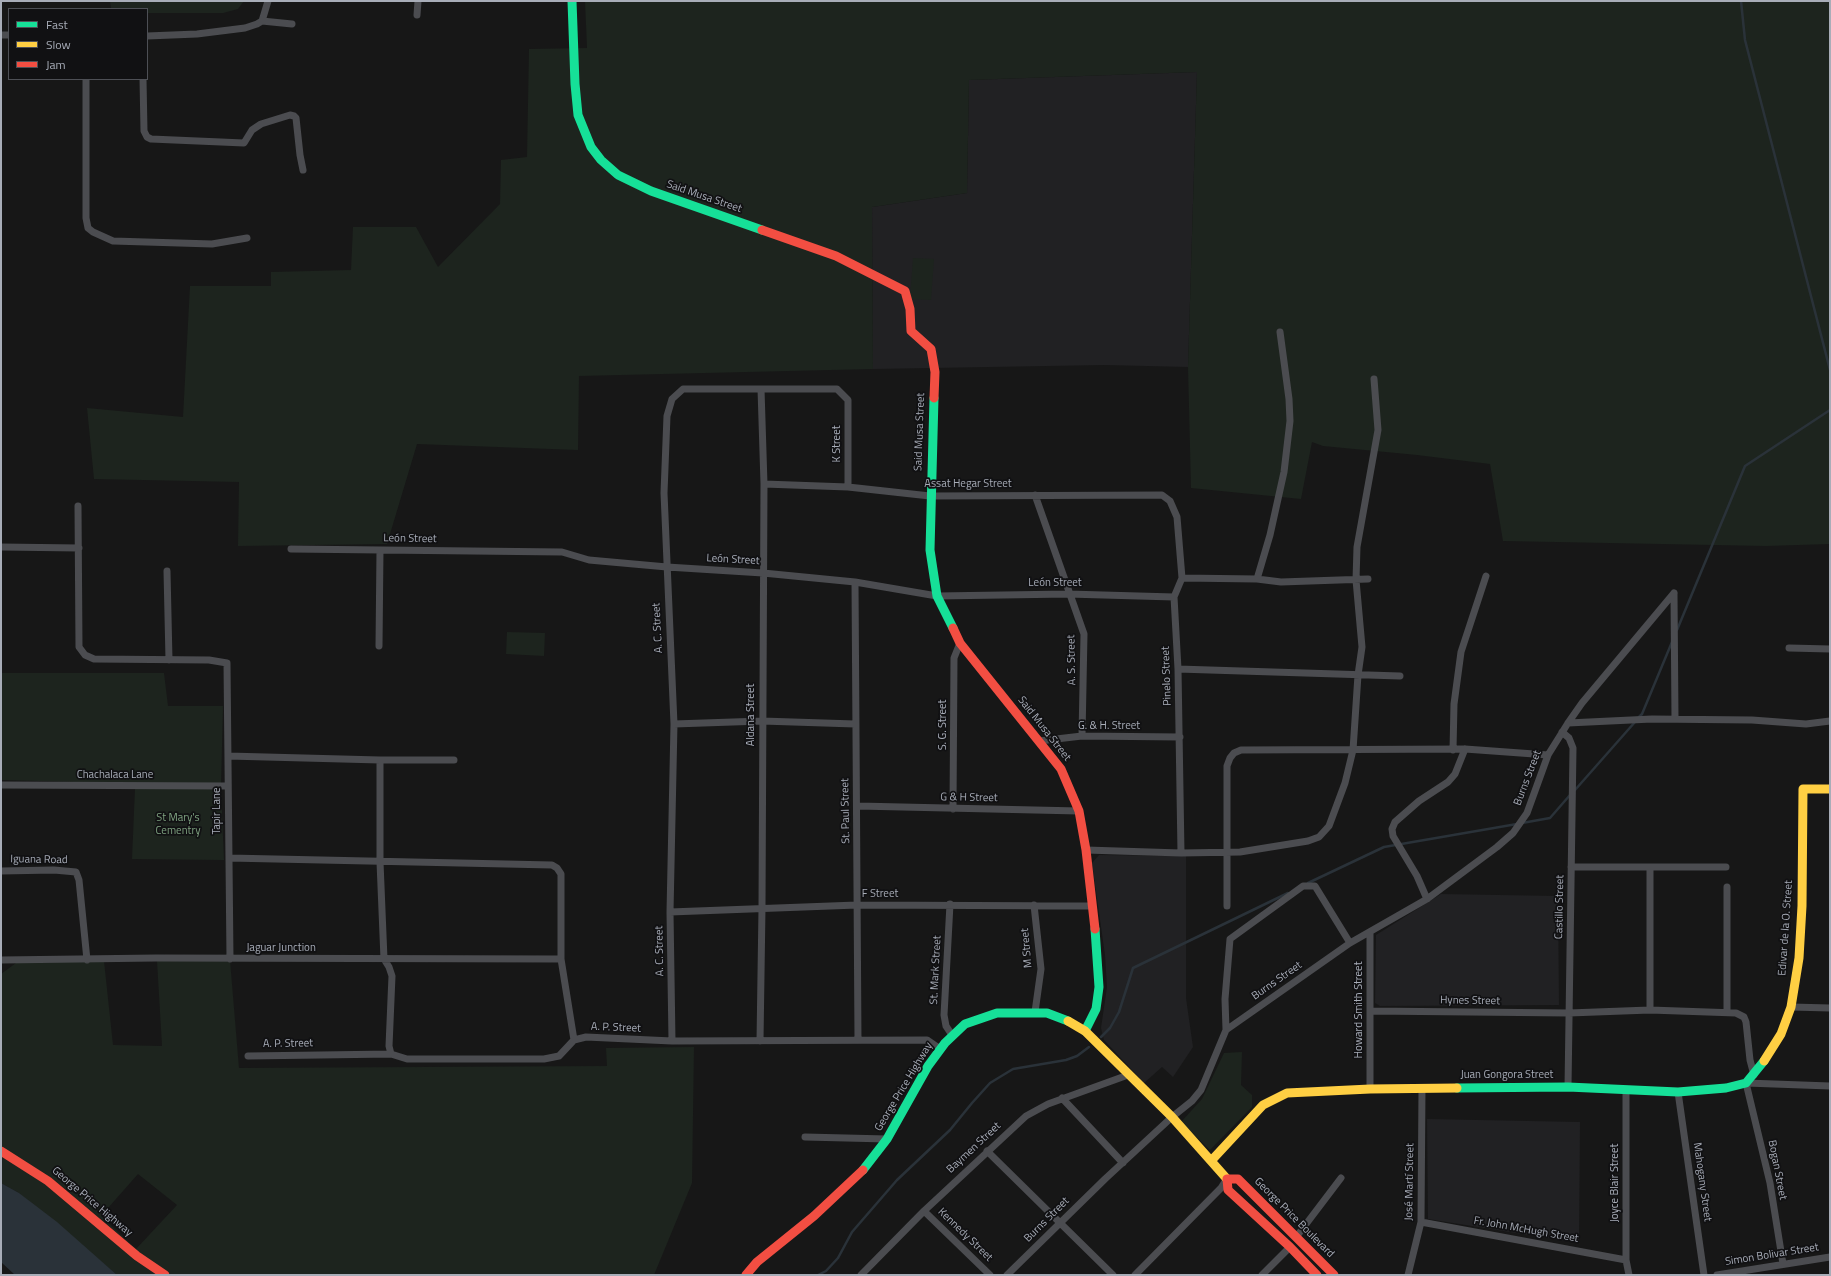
<!DOCTYPE html>
<html>
<head>
<meta charset="utf-8">
<style>
	body { margin:0 }
	#map { position:relative; width:1831px; height:1276px; overflow:hidden; background:#171717; font-family:"Titillium Web",sans-serif }
	canvas { display:block }
	.frame { position:absolute; inset:0; border:2px solid #a8adb8; pointer-events:none }
	.legend { position:absolute; left:8px; top:8px; width:140px; height:72px; box-sizing:border-box; background:#111113; border:1px solid #4d4f55; margin:0; padding:5px 7px; list-style:none; font-size:12px; color:#a8adb8 }
	.legend li { display:flex; align-items:center; gap:8px; height:20px }
	.legend b { width:20px; border:1px solid #4d4f55 }
</style>
</head>
<body>
<div id="map">
<canvas width="1831" height="1276"></canvas>
<div class="frame"></div>
<ul class="legend">
<li><b style="height:5px;background:#16e098"></b>Fast</li>
<li><b style="height:5px;background:#ffcf43"></b>Slow</li>
<li><b style="height:5px;background:#f24e42"></b>Jam</li>
</ul>
</div>
<script>
const g = document.querySelector('canvas').getContext('2d');
g.lineJoin = 'round';
function fill(path, color) {
  g.fillStyle = color;
  g.fill(path, 'evenodd');
}
function poly(rows) {
  const path = new Path2D();
  for (const r of rows) {
    path.moveTo(r[0], r[1]);
    for (let i = 2; i < r.length; i += 2) path.lineTo(r[i], r[i + 1]);
  }
  return path;
}
function trace(path, color, width, dash) {
  g.strokeStyle = color;
  g.lineWidth = width;
  g.lineCap = dash ? 'butt' : 'round';
  g.setLineDash(dash || []);
  g.stroke(path);
}
function write(font, color, halo, rows, align = 'center') {
  g.font = font + ' "Titillium Web",sans-serif';
  g.lineWidth = 3.5;
  g.setLineDash([]);
  g.textBaseline = 'middle';
  g.strokeStyle = halo;
  g.fillStyle = color;
  for (const [text, x, y, turn = 0] of rows) {
    g.save();
    g.translate(x, y);
    g.rotate((+turn || 0) * Math.PI / 180);
    g.textAlign = isNaN(turn) ? turn : align;
    if (halo) g.strokeText(text, 0, 0);
    g.fillText(text, 0, 0);
    g.restore();
  }
}
fill(poly([
	[1197,72,1188,367,1105,365,873,369,872,207,967,193,969,80],
	[1099,855,1186,856,1186,998,1193,1047,1173,1077,1162,1067,1144,1083,1104,1040,1101,1028,1107,987,1105,955,1092,863],
	[1441,894,1558,896,1559,1005,1380,1006,1375,1003,1376,935],
	[1427,1119,1580,1122,1579,1243,1428,1219]
]), '#212123');
fill(poly([
	[110,1,244,1,238,9,223,13,147,13,147,9,111,9],
	[585,1,1830,1,1830,544,1766,546,1503,541,1490,464,1417,455,1323,446,1312,442,1301,499,1191,488,1188,367,1197,72,969,80,967,193,872,207,873,369,579,376,578,450,417,444,387,544,238,546,239,482,94,479,87,408,183,417,190,286,271,286,271,272,351,270,353,227,416,227,438,267,500,204,501,160,527,157,529,49,587,48],
	[913,258,934,259,931,300,910,299],
	[507,632,545,633,544,656,506,654],
	[1,673,164,673,168,706,223,706,221,786,1,780],
	[135,788,221,789,224,860,132,859],
	[230,960,239,1068,607,1066,606,1048,694,1047,692,1183,654,1275,117,1275,19,1193,1,1183,1,974,16,963,104,961,113,1045,162,1046,157,961],
	[138,1174,177,1205,136,1249,101,1216],
	[1242,1052,1241,1085,1252,1095,1252,1107,1210,1150,1181,1122,1202,1099,1224,1053]
]), '#1d241e');
fill(poly([
	[1,1183,19,1193,57,1222,117,1275,15,1275,1,1262]
]), '#2a3239');
trace(poly([
	[1741,1,1745,40,1830,370],
	[1677,630,1745,466,1830,410],
	[1638,718,1642,714,1672,642],
	[1575,790,1635,722],
	[1522,823,1550,818,1570,795],
	[1308,883,1384,847,1517,824],
	[1101,1037,1110,1028,1119,1012,1133,968,1288,893],
	[818,1275,826,1271,838,1258,852,1232,897,1180,950,1130,972,1103,990,1083,1013,1069,1066,1060,1077,1056,1089,1047]
]), '#2a3239', 2.5);
trace(poly([
	[417,15,418,1],
	[262,21,268,1],
	[1,35,9,35],
	[147,36,197,34,245,28,257,24,262,21,292,24],
	[86,79,86,218,88,228,93,232,113,241,212,244,247,238],
	[143,79,144,131,147,137,151,139,244,143,252,130,261,124,290,115,294,116,296,118,300,155,303,170],
	[764,484,848,487,930,496,1162,495,1170,501,1177,517,1182,578,1174,597,1178,669,1181,853],
	[1035,495,1084,634,1082,736],
	[78,506,79,647,85,655,94,659,209,660,227,663,230,959],
	[1,547,79,548],
	[291,549,562,552,589,560,667,567,763,573,855,582,937,596,1068,594,1174,597],
	[167,571,169,660],
	[1182,578,1257,579,1281,582,1368,579],
	[1257,579,1270,535,1284,472,1290,421,1289,399,1280,332],
	[855,582,858,1040],
	[1674,593,1675,719],
	[379,646,380,550],
	[1789,648,1830,649],
	[1178,669,1400,676],
	[1568,723,1652,719,1752,720,1806,724,1830,721],
	[674,724,762,721,855,724],
	[1562,732,1569,738,1573,748,1568,1087],
	[1039,741,1082,736,1180,737],
	[1453,750,1454,704,1461,652,1486,576],
	[228,756,380,760,454,760],
	[380,760,380,862,384,959,389,967,392,976,389,1046,391,1054],
	[1,785,228,786],
	[858,806,1079,811],
	[953,809,954,658,960,643],
	[1086,850,1181,853,1240,852,1308,841,1319,837,1329,826,1345,783,1353,750,1358,675,1362,647,1356,580,1357,547,1378,430,1374,379],
	[229,858,552,865,557,868,561,874,561,959,574,1040],
	[1571,867,1726,867],
	[1650,867,1650,1010],
	[1,871,54,870,76,872,79,880,87,960],
	[1727,887,1727,1011],
	[1427,899,1417,876,1393,836,1392,829,1395,822,1419,801,1448,782,1455,774,1465,749],
	[950,904,944,1015,946,1026,952,1035],
	[1034,905,1041,969,1035,1012],
	[1227,906,1227,766,1230,758,1234,753,1241,750,1465,749,1548,755],
	[670,912,857,905,1091,906],
	[1370,932,1370,1089],
	[1,960,156,958,561,959],
	[1791,1007,1830,1008],
	[1371,1011,1569,1013,1650,1010,1736,1013,1744,1017,1746,1022,1750,1060,1754,1075],
	[1226,1030,1225,999,1230,939,1303,886,1315,886,1350,943],
	[672,1041,670,912,674,724,664,493,667,416,672,399,683,389,837,389,848,400,848,487],
	[760,1041,762,908,764,484,761,389],
	[248,1056,391,1054,407,1059,544,1059,559,1056,574,1040,586,1037,672,1041,927,1040,940,1049],
	[1626,1090,1626,1260,1629,1275],
	[1678,1092,1704,1275],
	[1062,1098,1123,1163],
	[805,1137,887,1139],
	[987,1151,1113,1275],
	[924,1211,990,1275],
	[1421,1222,1626,1260],
	[1297,1236,1341,1178],
	[1783,1264,1770,1183,1746,1083,1830,1086],
	[861,1275,924,1211,1026,1116,1048,1104,1128,1075],
	[1007,1275,1105,1179,1172,1117,1192,1101,1201,1090,1226,1030,1350,943,1427,899,1497,847,1513,833,1527,813,1548,755,1568,723,1582,703,1674,593],
	[1135,1275,1221,1188,1226,1180],
	[1262,1275,1290,1247],
	[1408,1275,1421,1222,1422,1088],
	[1717,1275,1830,1257]
]), '#4b4c50', 7);
trace(poly([
	[572,1,575,84,578,115,591,147,601,160,618,175,651,191,762,230],
	[934,398,930,550,937,596,953,628],
	[1085,1031,1096,1009,1099,987,1095,929],
	[1457,1088,1568,1087,1678,1092,1726,1088,1746,1083,1764,1061],
	[863,1170,887,1139,928,1066,945,1043,965,1024,997,1013,1047,1013,1068,1021]
]), '#16e098', 9);
trace(poly([
	[1068,1021,1085,1031,1172,1117,1227,1179],
	[1764,1061,1781,1034,1791,1007,1799,958,1802,906,1803,789,1830,789],
	[1211,1161,1263,1105,1287,1093,1370,1089,1457,1088]
]), '#ffcf43', 9);
trace(poly([
	[762,230,836,256,905,291,910,309,911,331,931,349,935,372,934,398],
	[953,628,960,643,1061,769,1079,811,1086,850,1095,929],
	[1,1151,48,1181,137,1256,165,1275],
	[746,1275,757,1262,814,1216,863,1170],
	[1317,1275,1290,1247,1228,1190,1227,1179,1238,1179,1334,1275]
]), '#f24e42', 9);
write('11px', '#a8adb8', '#111113', [
	["Said Musa Street",704,197,19],
	["Said Musa Street",920,432,-88],
	["K Street",837,444,-90],
	["Assat Hegar Street",968,484],
	["León Street",410,539,1],
	["León Street",733,560,3],
	["León Street",1055,583],
	["A. C. Street",658,628,-93],
	["A. S. Street",1072,660,-91],
	["Pinelo Street",1167,676,-92],
	["Aldana Street",751,715,-90],
	["S. G. Street",943,725,-90],
	["G. & H. Street",1109,726],
	["Said Musa Street",1044,729,52],
	["Chachalaca Lane",115,775],
	["Burns Street",1528,778,-69],
	["G & H Street",969,798,1],
	["Tapir Lane",217,811,-90],
	["St. Paul Street",846,811,-91],
	["Iguana Road",39,860,1],
	["F Street",880,894],
	["Castillo Street",1560,907,-89],
	["Edivar de la O. Street",1786,928,-86],
	["Jaguar Junction",281,948],
	["M Street",1027,948,-95],
	["A. C. Street",660,951,-91],
	["St. Mark Street",936,970,-87],
	["Burns Street",1277,981,-35],
	["Hynes Street",1470,1001,1],
	["Howard Smith Street",1359,1010,-90],
	["A. P. Street",616,1028,2],
	["A. P. Street",288,1044,-1],
	["Juan Gongora Street",1507,1075],
	["George Price Highway",904,1087,-59],
	["Baymen Street",974,1148,-43],
	["Bogan Street",1777,1170,79],
	["José Martí Street",1410,1182,-89],
	["Mahogany Street",1702,1182,82],
	["Joyce Blair Street",1615,1183,-90],
	["George Price Highway",92,1202,40],
	["George Price Boulevard",1294,1218,45],
	["Burns Street",1047,1220,-45],
	["Fr. John McHugh Street",1526,1230,10],
	["Kennedy Street",965,1235,44],
	["Simon Bolivar Street",1772,1255,-9]
]);
write('11px', '#7fa381', '#111113', [
	["St Mary's",178,818],
	["Cementry",178,831]
]);
</script>
</body>
</html>
